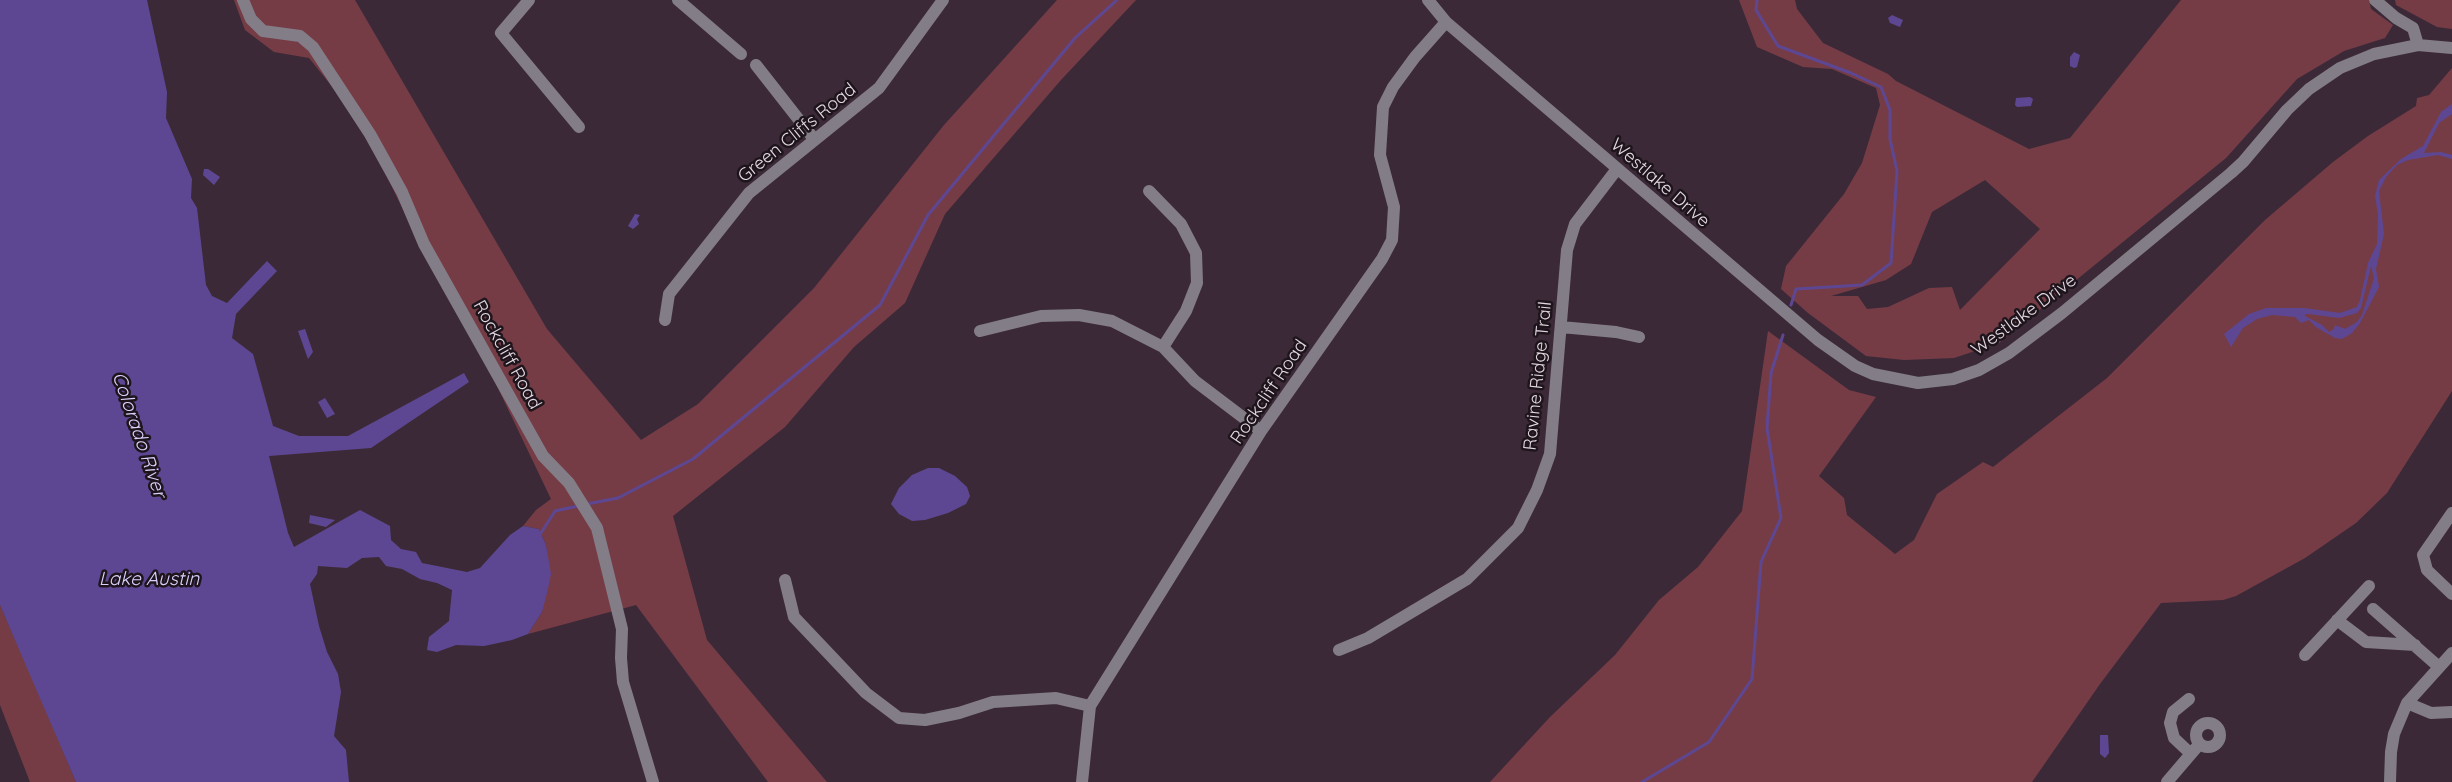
<!DOCTYPE html>
<html>
<head>
<meta charset="utf-8">
<style>
	body { margin:0 }
	canvas { display:block; background:#3b2937 }
</style>
</head>
<body>
<canvas width="2452" height="782"></canvas>
<script>
const g = document.querySelector('canvas').getContext('2d');
g.lineJoin = 'round';
function fill(path, color) {
  g.fillStyle = color;
  g.fill(path, 'evenodd');
}
function poly(rows) {
  const path = new Path2D();
  for (const r of rows) {
    if (r.length === 3) {
      path.moveTo(r[0] + r[2], r[1]);
      path.arc(r[0], r[1], r[2], 0, 2 * Math.PI);
      continue;
    }
    path.moveTo(r[0], r[1]);
    for (let i = 2; i < r.length; i += 2) path.lineTo(r[i], r[i + 1]);
  }
  return path;
}
function trace(path, color, width, dash) {
  g.strokeStyle = color;
  g.lineWidth = width;
  g.lineCap = dash ? 'butt' : 'round';
  g.setLineDash(dash || []);
  g.stroke(path);
}
function write(font, color, halo, rows, align = 'center') {
  g.font = font + ' Quicksand,sans-serif';
  g.lineWidth = 5;
  g.setLineDash([]);
  g.textBaseline = 'middle';
  g.strokeStyle = halo;
  g.fillStyle = color;
  for (const [text, x, y, turn = 0] of rows) {
    g.save();
    g.translate(x, y);
    g.rotate((+turn || 0) * Math.PI / 180);
    g.textAlign = isNaN(turn) ? turn : align;
    if (halo) g.strokeText(text, 0, 0);
    g.fillText(text, 0, 0);
    g.restore();
  }
}
fill(poly([
	[234,0,355,0,547,329,641,440,698,404,814,288,944,125,1057,0,1136,0,1061,80,945,214,905,303,854,347,785,427,673,516,707,640,827,782,768,782,636,605,528,634,542,612,547,554,546,545,539,529,523,526,536,510,551,499,485,361,426,257,377,156,334,89,309,58,274,52,245,30],
	[1739,0,1795,0,1797,9,1823,43,1888,74,1896,81,2029,149,2070,138,2181,0,2369,0,2371,9,2393,25,2385,38,2344,51,2297,79,2226,158,1999,343,1954,358,1904,360,1866,356,1808,313,1781,289,1786,266,1844,194,1862,163,1880,105,1876,88,1832,69,1803,67,1757,47],
	[1985,180,2040,229,1960,310,1952,287,1929,288,1888,307,1867,309,1858,296,1831,296,1886,280,1911,264,1932,212],
	[2395,0,2452,0,2452,29,2437,27,2396,5],
	[2452,68,2452,391,2387,493,2356,523,2305,558,2236,596,2223,600,2161,603,2100,684,2032,782,1490,782,1550,717,1615,655,1659,600,1698,567,1742,511,1768,331,1849,390,1876,397,1819,476,1844,498,1847,515,1895,554,1914,540,1937,494,1983,462,1993,467,2107,378,2265,220,2333,162,2368,136,2416,106,2417,98,2429,95],
	[0,605,28,668,76,782,30,782,0,705]
]), '#753c46');
fill(poly([
	[0,0,147,0,167,92,166,118,192,179,191,198,197,208,206,285,212,296,227,303,267,261,277,271,236,314,232,338,253,354,273,426,299,436,348,436,464,373,469,382,371,448,269,456,288,533,294,547,360,510,390,526,391,540,401,549,416,552,422,563,467,572,480,568,510,535,523,526,539,529,546,545,551,574,547,593,542,612,528,634,512,640,484,646,456,645,437,652,427,650,429,637,449,621,452,590,437,583,420,579,402,569,386,566,379,557,362,558,347,568,318,566,317,574,310,584,319,626,327,652,338,674,341,692,334,736,346,750,349,782,76,782,0,605],
	[1892,15,1903,20,1900,27,1890,23,1888,18],
	[2074,52,2080,55,2077,67,2074,68,2070,66,2070,57],
	[2030,97,2033,99,2031,106,2017,107,2015,105,2016,98],
	[2452,104,2452,114,2439,123,2424,153,2441,152,2452,155,2452,159,2438,155,2408,160,2397,165,2386,177,2379,191,2384,234,2376,269,2379,287,2360,323,2352,333,2342,339,2335,338,2316,327,2309,320,2301,323,2295,317,2272,315,2257,319,2243,328,2231,347,2224,334,2249,314,2266,308,2304,308,2340,313,2357,307,2360,300,2368,263,2377,244,2378,215,2375,196,2379,180,2401,159,2423,146,2441,112],
	[2371,266,2374,278,2362,315,2357,322,2345,329,2335,325,2334,329,2329,332,2322,325,2305,316,2305,314,2309,314,2339,318,2357,313,2361,308],
	[204,169,208,169,220,177,214,185,203,175],
	[635,214,640,215,637,219,639,224,633,229,628,226],
	[305,329,313,352,308,359,298,331],
	[325,398,335,414,327,418,318,402],
	[928,468,939,468,955,476,967,487,970,496,966,504,948,513,925,520,912,521,899,514,891,504,899,488,912,475],
	[310,515,335,520,326,527,309,523],
	[2100,735,2108,735,2109,753,2105,758,2100,754]
]), '#5e4792');
trace(poly([
	[1757,0,1756,10,1778,46,1851,73,1881,87,1890,110,1890,139,1897,171,1891,263,1862,285,1796,289,1791,305],
	[587,504,618,498,693,459,880,305,928,215,1075,38,1117,0],
	[539,536,555,511,578,506],
	[1642,782,1709,742,1752,679,1761,562,1781,518,1767,428,1771,373,1783,335]
]), '#5e4792', 3);
trace(poly([
	[243,0,251,19,263,31,300,36,313,47,370,134,402,192,424,244,543,456,569,483,597,528,622,629,621,658,623,682,653,782],
	[529,0,501,33,579,127],
	[678,0,741,54],
	[1428,0,1446,22,1818,340,1855,366,1873,374,1918,383,1953,379,1979,370,2009,353,2062,313,2231,173,2243,162,2287,110,2309,89,2340,68,2374,54,2418,45,2452,48],
	[2375,0,2396,18,2413,28,2418,45],
	[756,65,814,139],
	[1149,191,1181,224,1196,253,1197,283,1186,311,1163,347],
	[665,320,669,294,749,193,879,88,943,0],
	[1561,327,1616,332,1639,337],
	[980,331,1041,316,1079,315,1112,321,1163,347,1195,381,1261,431],
	[2452,513,2423,555,2427,570,2452,594],
	[785,580,794,617,866,693,899,718,925,720,959,713,993,702,1056,698,1090,706],
	[2373,609,2439,667],
	[2337,620,2366,642,2415,645],
	[1339,650,1368,638,1467,579,1518,528,1537,490,1550,454,1567,250,1575,224,1617,169],
	[2305,655,2369,586],
	[2189,699,2173,712,2170,723,2174,738,2191,754],
	[2407,703,2431,713,2452,712],
	[2208,735,12],
	[1082,782,1090,706,1261,431,1382,259,1392,240,1394,207,1380,155,1383,107,1393,87,1415,57,1446,22],
	[2167,782,2196,748],
	[2390,782,2391,752,2394,734,2407,703,2452,653]
]), '#837d87', 12);
write('18px', '#e5d9e3', '#1d151b', [
	["Green Cliffs Road",797,133,-39],
	["Westlake Drive",1660,183,41],
	["Westlake Drive",2024,315,-36],
	["Rockcliff Road",507,355,61],
	["Ravine Ridge Trail",1538,376,-84],
	["Rockcliff Road",1269,392,-56]
]);
write('italic 19px', '#dbd1fd', '#1d151b', [
	["Colorado River",139,435,71],
	["Lake Austin",149,579]
]);
</script>
</body>
</html>
